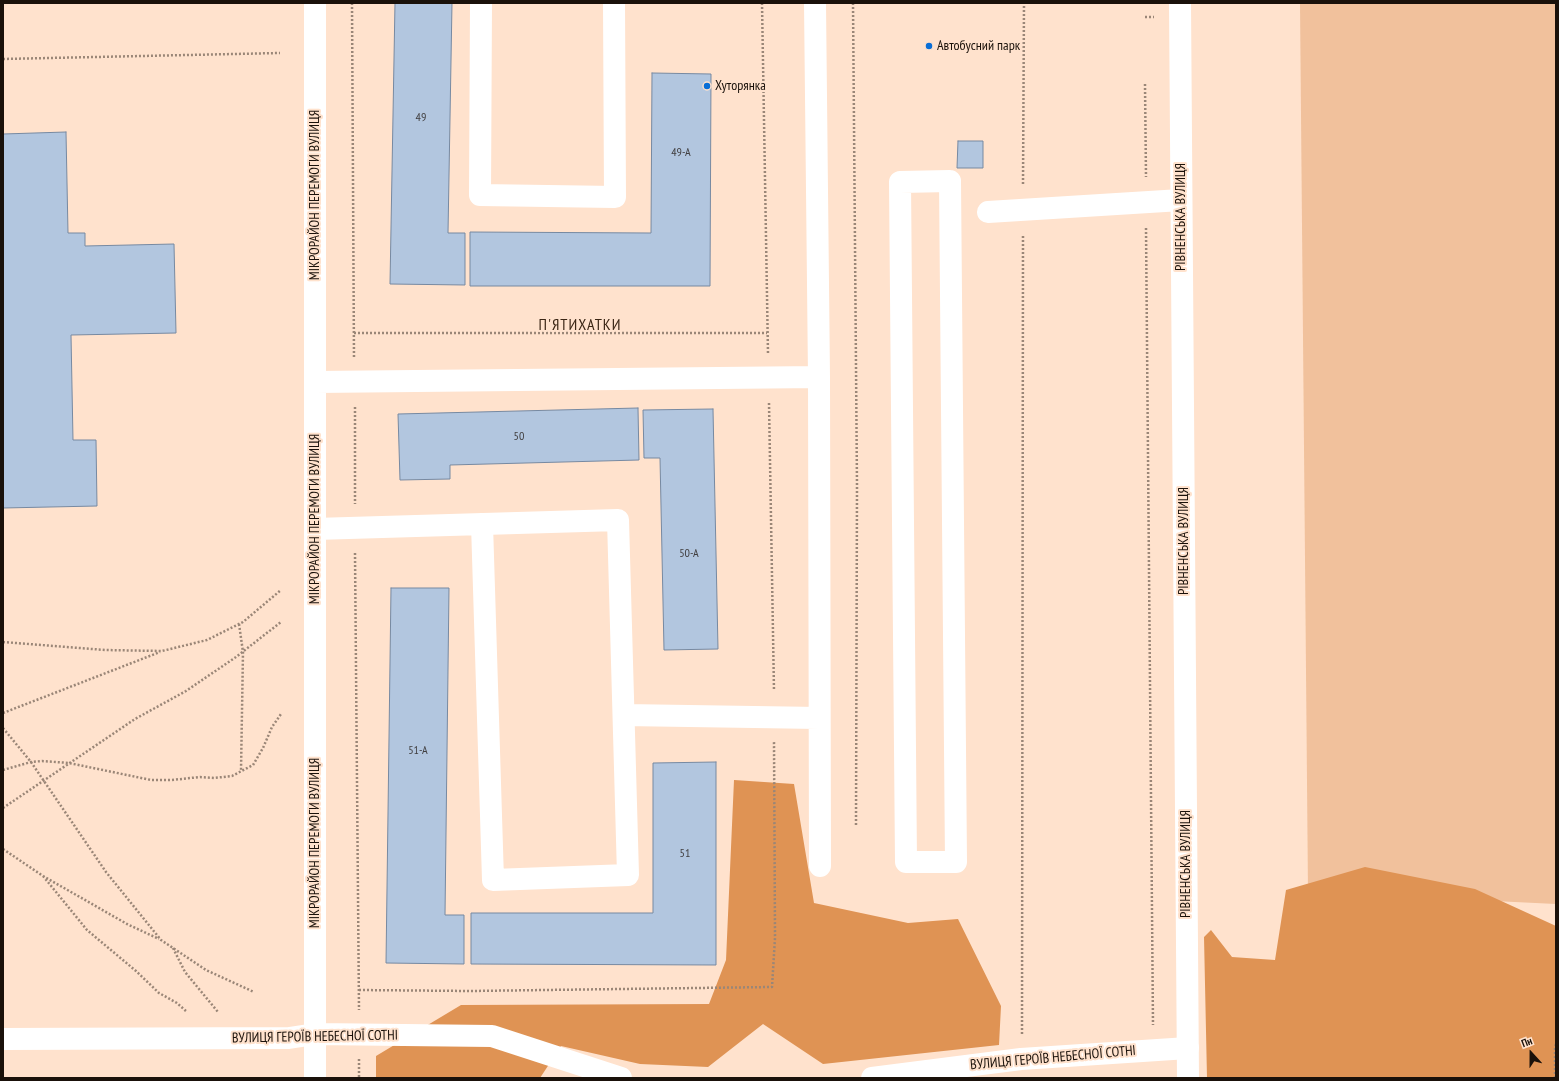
<!DOCTYPE html>
<html>
<head>
<meta charset="utf-8">
<style>
	body { margin:0 }
	#map { position:relative; width:1559px; height:1081px; overflow:hidden; background:#ffe2cd; font-family:"PT Sans Narrow",sans-serif }
	canvas { display:block }
	.frame { position:absolute; inset:0; border:4px solid #1a110a; pointer-events:none }
	.north { position:absolute; left:1511px; top:1033px; width:40px; height:40px; -webkit-text-stroke:3px #ffe2cd; paint-order:stroke; rotate:339deg; font-size:11px; font-weight:700; line-height:16px; text-align:center; color:#1a110a }
	.north::after { content:''; display:block; margin:auto; width:14px; height:18px; background:#1a110a; clip-path:polygon(50% 0,100% 100%,50% 72%,0 100%) }
</style>
</head>
<body>
<div id="map">
<canvas width="1559" height="1081"></canvas>
<div class="frame"></div>
<div class="north">Пн</div>
</div>
<script>
const g = document.querySelector('canvas').getContext('2d');
g.lineJoin = 'round';
function fill(path, color) {
  g.fillStyle = color;
  g.fill(path, 'evenodd');
}
function poly(rows) {
  const path = new Path2D();
  for (const r of rows) {
    path.moveTo(r[0], r[1]);
    for (let i = 2; i < r.length; i += 2) path.lineTo(r[i], r[i + 1]);
  }
  return path;
}
function trace(path, color, width, dash) {
  g.strokeStyle = color;
  g.lineWidth = width;
  g.lineCap = dash ? 'butt' : 'round';
  g.setLineDash(dash || []);
  g.stroke(path);
}
function write(font, color, halo, rows, align = 'center') {
  g.font = font + ' "PT Sans Narrow",sans-serif';
  g.lineWidth = 4;
  g.setLineDash([]);
  g.textBaseline = 'middle';
  g.strokeStyle = halo;
  g.fillStyle = color;
  for (const [text, x, y, turn = 0] of rows) {
    g.save();
    g.translate(x, y);
    g.rotate((+turn || 0) * Math.PI / 180);
    g.textAlign = isNaN(turn) ? turn : align;
    if (halo) g.strokeText(text, 0, 0);
    g.fillText(text, 0, 0);
    g.restore();
  }
}
fill(poly([
	[1300,3,1556,3,1556,904,1308,892]
]), '#f1c19c');
fill(poly([
	[734,780,794,784,814,903,908,923,958,919,1001,1006,999,1045,823,1064,763,1024,708,1067,640,1064,561,1046,540,1078,376,1078,376,1056,461,1005,709,1004,726,960],
	[1365,867,1475,889,1556,926,1556,1078,1207,1078,1204,937,1211,930,1232,957,1275,960,1286,890]
]), '#df9354');
const building = poly([
	[395,3,452,3,448,233,465,233,465,285,390,284,395,3],
	[652,73,711,74,710,286,470,286,470,232,651,233,652,73],
	[66,132,68,233,85,233,85,246,174,244,176,333,71,335,73,440,96,440,97,506,3,508,3,134,66,132],
	[958,141,983,141,983,168,957,168,958,141],
	[638,408,639,460,450,465,450,479,400,480,398,414,638,408],
	[713,409,718,649,664,650,660,458,644,458,643,410,713,409],
	[391,588,449,588,445,915,464,915,464,964,386,963,391,588],
	[716,762,716,965,471,964,471,913,653,913,653,763,716,762]
]);
fill(building, '#b2c6df');
trace(building, '#7789a1', 1);
trace(poly([
	[352,3,354,358],
	[762,3,768,354],
	[853,3,857,487,856,825],
	[1145,17,1154,17],
	[3,59,280,53],
	[1145,84,1146,177],
	[1023,184,1024,3],
	[1146,228,1153,1025],
	[354,333,767,333],
	[769,403,774,691],
	[355,407,355,504],
	[355,553,359,1010],
	[239,624,243,652,241,771],
	[3,642,105,650,162,651,207,640,243,622,281,590],
	[3,713,160,652],
	[3,728,31,762,106,872,161,940,206,970,254,992],
	[3,770,31,762,42,761,69,763,151,780,172,780,200,777,214,778,232,776,253,765,263,748,272,727,281,714],
	[3,808,135,719,186,691,236,657,281,622],
	[3,849,43,876,127,924,159,939],
	[43,876,87,930,136,971,159,993,177,1003,187,1012],
	[173,948,185,972,218,1012],
	[359,990,470,991,772,987,775,938,774,742],
	[1022,1034,1023,235],
	[359,1059,359,1078],
	[1555,1078,1555,1047,1556,1044]
]), '#9a8677', 2.5, [2, 2]);
trace(poly([
	[315,3,315,1078],
	[481,3,480,195,615,197,614,3],
	[815,3,819,377,820,866],
	[950,181,956,862,906,862,900,182,950,181],
	[988,212,1181,200],
	[315,382,819,377],
	[315,529,618,520,628,875,493,880,482,524],
	[624,715,819,718],
	[3,1039,289,1038,315,1034,492,1036,621,1078],
	[872,1078,1021,1059,1188,1048]
]), '#fff', 22);
trace(poly([
	[1180,3,1188,1078]
]), '#fff', 22);
for (const [x, y, r, color] of [
	[929,46,4,"#0a6ed6"],
	[707,86,4,"#0a6ed6"]
]) {
  const dot = new Path2D();
  dot.arc(x, y, r, 0, 2 * Math.PI);
  g.fillStyle = color;
  g.fill(dot);
  trace(dot, '#ffe2cd', 1.5);
}
write('12px', '#403e3f', null, [
	["49",421,118],
	["49-А",681,153],
	["50",519,437],
	["50-А",689,554],
	["51-А",418,751],
	["51",685,854]
]);
write('14px', '#1a110a', '#ffe2cd', [
	["Автобусний парк",937,46],
	["Хуторянка",715,86]
], 'left');
write('14px', '#1a110a', '#ffe2cd', [
	["МІКРОРАЙОН ПЕРЕМОГИ ВУЛИЦЯ",315,195,-90],
	["РІВНЕНСЬКА ВУЛИЦЯ",1181,217,-90],
	["МІКРОРАЙОН ПЕРЕМОГИ ВУЛИЦЯ",315,519,-90],
	["РІВНЕНСЬКА ВУЛИЦЯ",1184,541,-90],
	["МІКРОРАЙОН ПЕРЕМОГИ ВУЛИЦЯ",315,843,-90],
	["РІВНЕНСЬКА ВУЛИЦЯ",1186,864,-90],
	["ВУЛИЦЯ ГЕРОЇВ НЕБЕСНОЇ СОТНІ",315,1037,-1],
	["ВУЛИЦЯ ГЕРОЇВ НЕБЕСНОЇ СОТНІ",1053,1058,-5]
]);
g.letterSpacing = '1px';
write('16px', '#3b2615', '#ffe2cd', [
	["П'ЯТИХАТКИ",580,325]
]);
g.letterSpacing = '0px';
</script>
</body>
</html>
